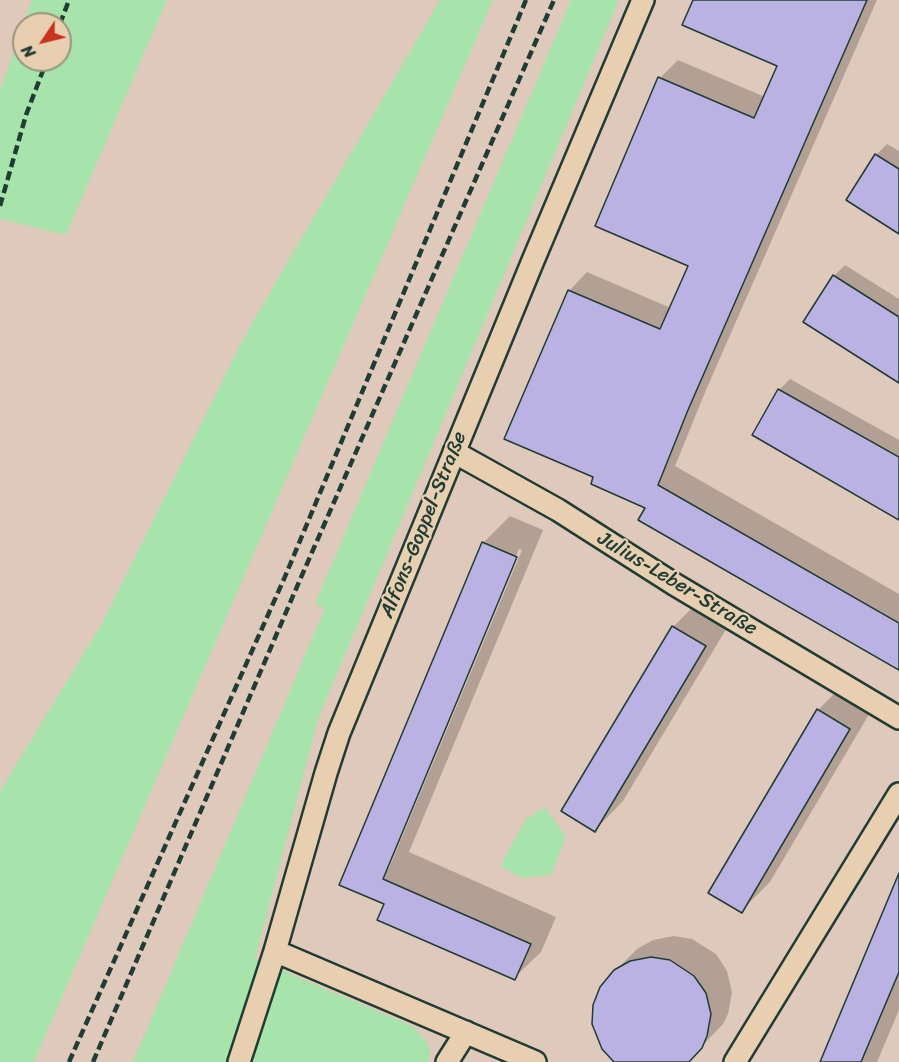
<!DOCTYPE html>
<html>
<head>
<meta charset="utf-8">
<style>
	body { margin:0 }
	#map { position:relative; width:899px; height:1062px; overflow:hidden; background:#dfc9ba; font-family:Sriracha,sans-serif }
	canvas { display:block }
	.north { position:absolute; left:12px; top:12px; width:60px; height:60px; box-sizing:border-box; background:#e8cfb0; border:2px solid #98957e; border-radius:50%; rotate:235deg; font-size:16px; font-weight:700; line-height:24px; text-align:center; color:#1f3d34 }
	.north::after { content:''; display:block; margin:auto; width:21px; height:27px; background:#c8321e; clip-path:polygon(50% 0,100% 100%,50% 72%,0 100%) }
</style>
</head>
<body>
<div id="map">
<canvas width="899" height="1062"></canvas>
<div class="north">N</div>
</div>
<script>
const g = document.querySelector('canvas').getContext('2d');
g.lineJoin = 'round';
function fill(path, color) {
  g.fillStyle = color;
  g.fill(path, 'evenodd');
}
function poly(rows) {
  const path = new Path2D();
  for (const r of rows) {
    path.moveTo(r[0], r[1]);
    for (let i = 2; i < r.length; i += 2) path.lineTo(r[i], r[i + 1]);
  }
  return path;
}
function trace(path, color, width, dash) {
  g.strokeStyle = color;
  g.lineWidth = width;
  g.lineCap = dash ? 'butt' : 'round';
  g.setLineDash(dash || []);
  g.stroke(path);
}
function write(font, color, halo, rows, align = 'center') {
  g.font = font + ' Sriracha,sans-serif';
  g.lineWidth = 4.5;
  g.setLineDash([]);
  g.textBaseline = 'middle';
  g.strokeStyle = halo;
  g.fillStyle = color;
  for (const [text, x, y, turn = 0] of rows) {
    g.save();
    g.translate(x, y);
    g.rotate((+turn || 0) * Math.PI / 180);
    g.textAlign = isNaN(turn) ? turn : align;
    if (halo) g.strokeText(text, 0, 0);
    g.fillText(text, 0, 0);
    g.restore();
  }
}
fill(poly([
	[32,0,167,0,66,235,0,219,0,90],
	[24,24,60,24,60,60,24,60],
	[440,0,493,0,34,1062,0,1062,0,791,100,627,243,339],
	[571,0,619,0,318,719,255,959,414,1027,428,1044,430,1054,428,1062,133,1062,325,608,315,604],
	[545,807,566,837,551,875,522,878,500,866,526,819]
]), '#a7e4ab');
fill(poly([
	[695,0,877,0,706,390,675,466,899,594,899,666,595,477,569,291,587,272,671,308,690,265,660,78,678,60,765,97,778,66],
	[887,144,899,151,899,232,848,200,876,155],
	[845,265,899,299,899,381,834,276],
	[790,379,899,440,899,519,779,390],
	[510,516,543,530,409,852,556,917,541,952,514,978,386,903,341,884,483,543],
	[519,549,522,550,389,868,386,868],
	[702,598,734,616,623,801,595,830,563,811,673,627],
	[847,681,878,699,770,882,741,911,711,892,818,710],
	[899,876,899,1010,877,1062,822,1062],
	[674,936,692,939,716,954,727,971,732,992,728,1014,723,1024,687,1062,616,1062,615,971,637,949,653,940]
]), '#0003');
const building = poly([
	[693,0,867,0,688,410,658,485,899,623,899,670,638,520,645,508,591,484,593,477,504,439,568,290,660,329,688,266,595,226,658,77,754,118,777,66,682,25,693,0],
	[875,154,899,169,899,234,846,200,875,154],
	[833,275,899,317,899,383,803,322,833,275],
	[778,389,899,457,899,520,752,435,778,389],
	[482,542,517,557,383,879,531,944,515,980,377,920,384,904,339,885,482,542],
	[672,626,706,646,595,832,561,811,672,626],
	[817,709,850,729,742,913,708,893,817,709],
	[899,873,899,972,861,1062,820,1062,899,873],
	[651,957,670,960,694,976,706,993,711,1014,707,1036,702,1048,689,1062,614,1062,602,1049,592,1024,593,1005,600,987,614,970,630,961,651,957]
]);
fill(building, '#b9b2e3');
trace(building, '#1f3d34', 1.5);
const minor = poly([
	[454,452,558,510,674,584,899,718],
	[275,951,535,1062],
	[239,1062,275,951,326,773,339,733,532,263,643,0],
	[447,1062,466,1032],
	[735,1062,899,794]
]);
trace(minor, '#1f3d34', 26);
trace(minor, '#e8cfb0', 21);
trace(poly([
	[60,24,69,0],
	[0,206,26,115,47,60],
	[69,1062,284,579,526,0],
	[93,1062,299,582,554,0]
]), '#1f3d34', 4.5, [9, 4.5]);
write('20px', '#1f3d34', '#e8cfb0', [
	["Alfons-Goppel-Straße",424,525,-68],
	["Julius-Leber-Straße",677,584,31]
]);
</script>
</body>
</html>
